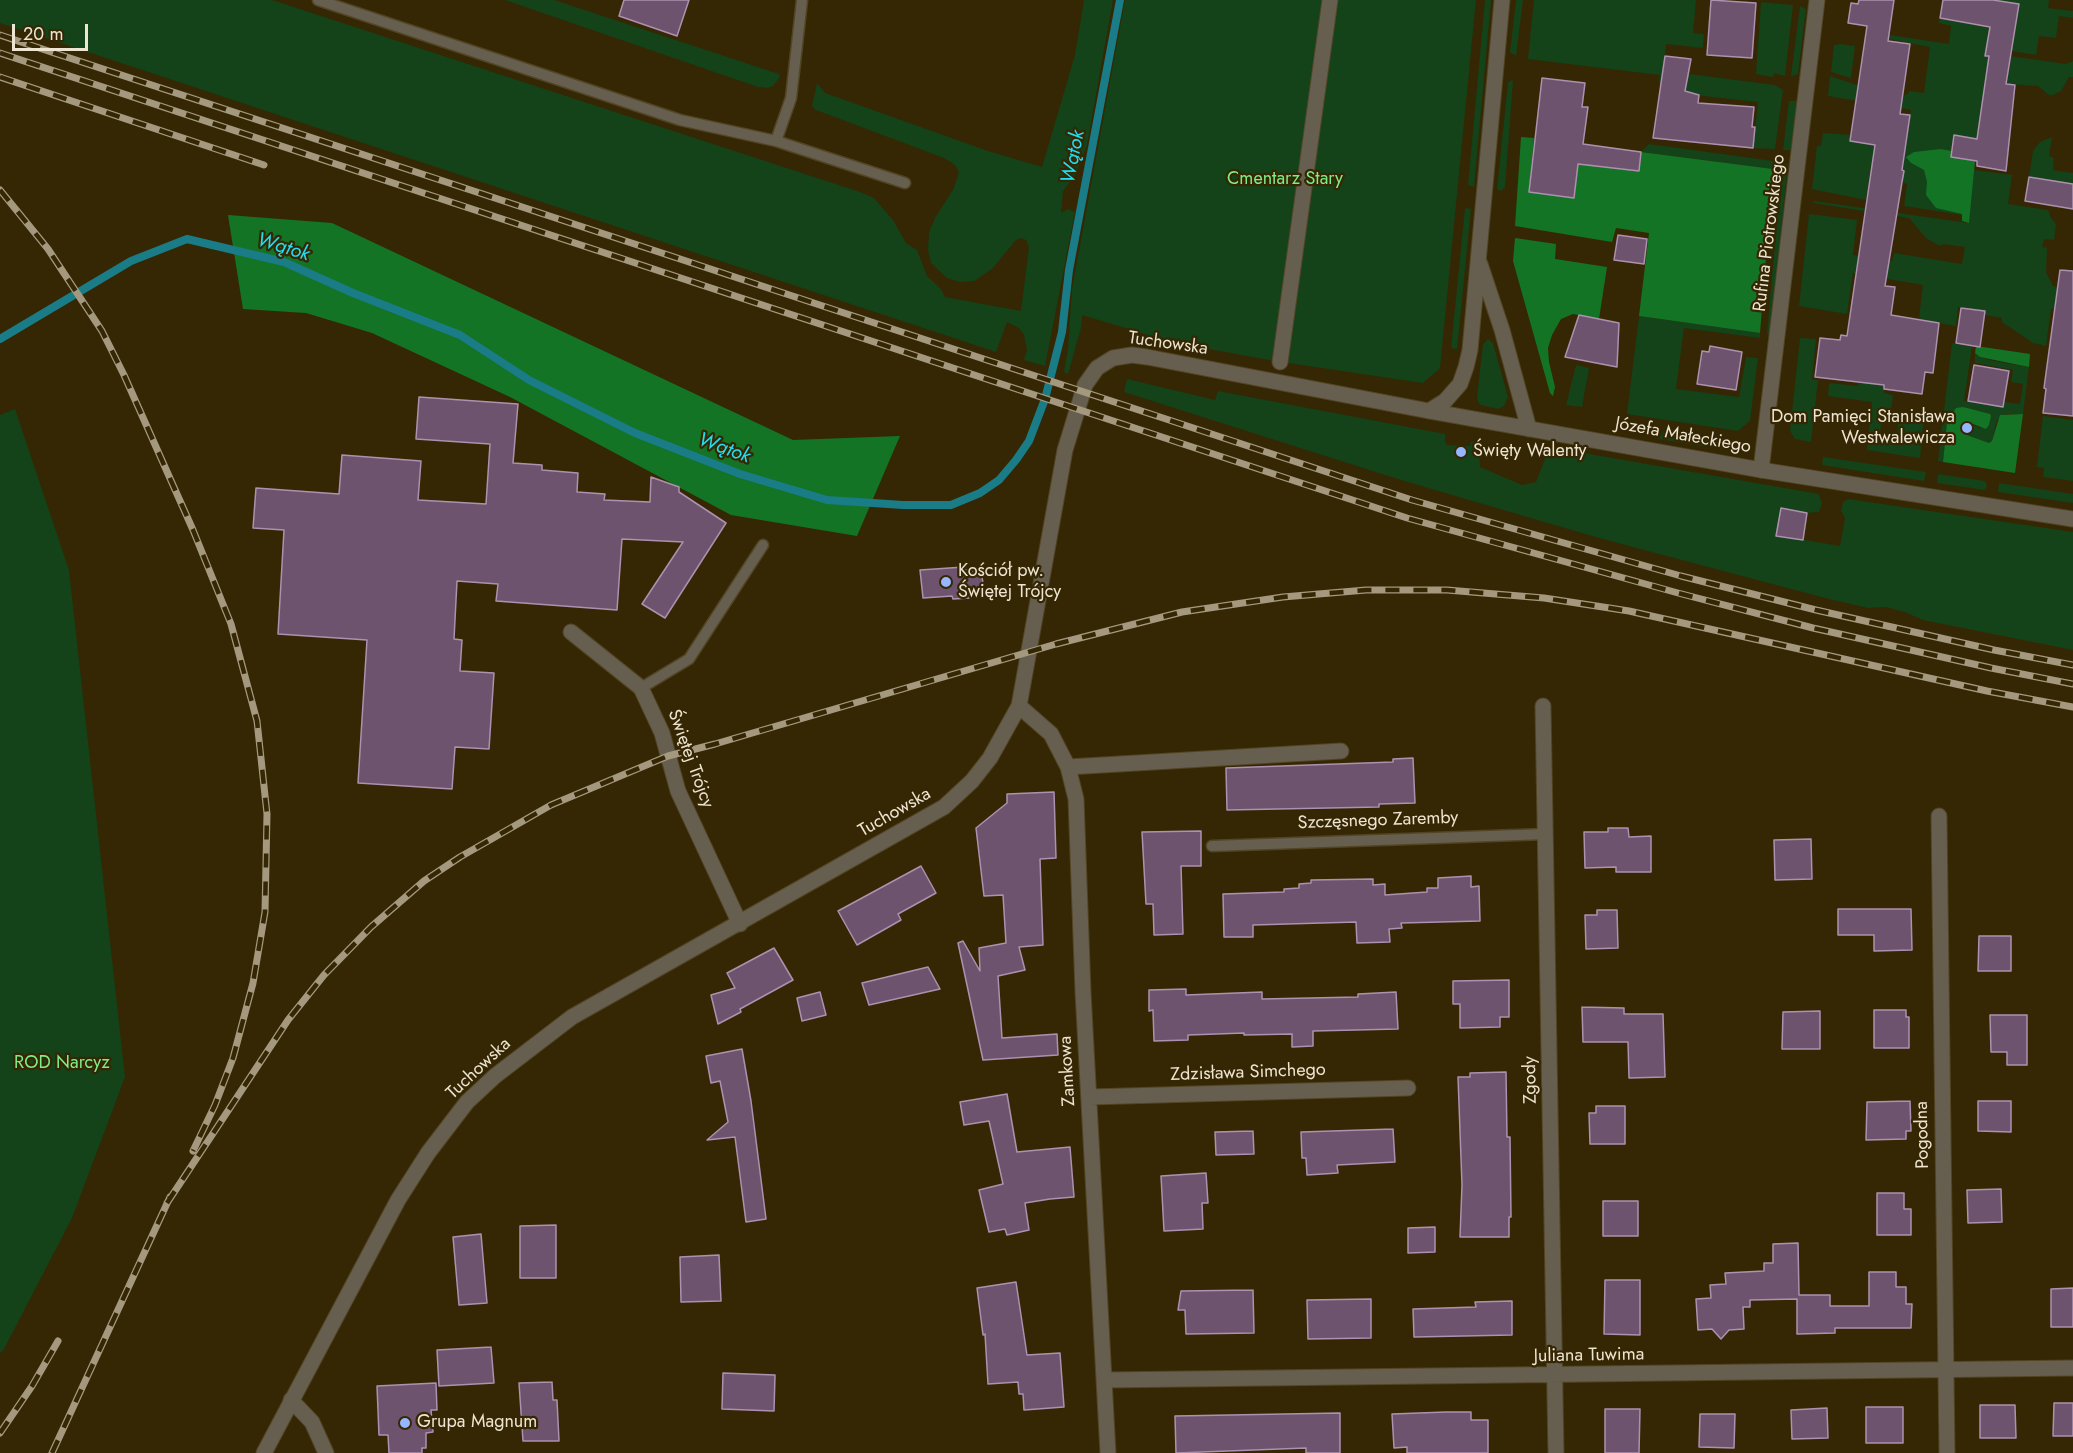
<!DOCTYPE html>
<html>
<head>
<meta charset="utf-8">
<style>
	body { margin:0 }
	#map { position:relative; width:2073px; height:1453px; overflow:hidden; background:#352703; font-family:Jost,sans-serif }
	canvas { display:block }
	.scale { position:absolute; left:12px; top:24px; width:76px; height:27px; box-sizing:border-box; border:3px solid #ede4d1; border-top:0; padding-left:8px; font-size:18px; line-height:21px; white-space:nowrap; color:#ede4d1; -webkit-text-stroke:4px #352703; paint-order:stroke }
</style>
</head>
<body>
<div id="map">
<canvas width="2073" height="1453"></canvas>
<div class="scale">20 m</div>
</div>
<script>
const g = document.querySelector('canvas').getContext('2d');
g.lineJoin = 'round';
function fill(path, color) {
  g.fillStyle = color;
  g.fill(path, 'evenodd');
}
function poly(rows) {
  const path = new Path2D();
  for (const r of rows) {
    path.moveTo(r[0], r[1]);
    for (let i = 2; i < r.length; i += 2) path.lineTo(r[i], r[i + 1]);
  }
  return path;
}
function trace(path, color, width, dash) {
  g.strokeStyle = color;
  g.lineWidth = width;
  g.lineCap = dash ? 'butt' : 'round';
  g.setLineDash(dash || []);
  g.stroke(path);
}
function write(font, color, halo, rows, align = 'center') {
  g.font = font + ' Jost,sans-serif';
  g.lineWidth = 4.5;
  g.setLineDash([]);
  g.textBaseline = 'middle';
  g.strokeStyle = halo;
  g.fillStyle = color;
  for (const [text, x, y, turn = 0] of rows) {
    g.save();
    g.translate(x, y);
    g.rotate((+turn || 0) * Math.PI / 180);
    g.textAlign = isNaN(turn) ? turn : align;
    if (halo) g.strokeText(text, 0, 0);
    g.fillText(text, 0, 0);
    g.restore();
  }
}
fill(poly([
	[0,0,272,0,860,192,874,198,893,220,906,243,917,250,927,276,941,289,945,297,1021,311,1029,247,1026,240,1021,238,1016,240,992,269,974,281,960,282,947,278,931,263,928,250,929,232,935,218,954,188,959,172,955,165,944,158,816,110,812,106,817,83,825,93,988,151,1042,167,1075,55,1084,0,1113,0,1087,145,1075,175,1063,191,1061,213,1068,209,1075,212,1045,366,1024,360,1027,350,1024,335,1019,328,1007,322,996,352,0,23],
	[505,0,554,0,779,74,780,77,773,86,768,88,758,87],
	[1125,0,1476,0,1440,368,1423,383,1275,361,1175,343,1082,315,1081,328,1068,374,1064,372,1068,349,1072,289],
	[1485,0,1491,0,1474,187,1468,185],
	[1516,0,1523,0,1516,56,1510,52],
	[1534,0,1696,0,1693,33,1704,34,1703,48,1666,44,1663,73,1688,76,1689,74,1775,85,1783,90,1775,149,1753,148,1758,102,1676,93,1677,89,1659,86,1660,75,1528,59],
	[1977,0,2049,0,2048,8,2073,11,2073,18,2059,16,2056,38,2039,36,2036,55,2011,51,1994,0,1985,56,1989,56,1978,139,1955,136,1952,151,1941,149,1911,163,1924,170,1927,182,1927,195,1963,215,1904,206,1907,184,1902,182,1903,171,1871,166,1866,200,1812,189,1817,146,1821,146,1823,133,1851,135,1850,141,1905,149,1911,110,1828,96,1830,76,1863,87,1863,91,1903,97,1910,91,1924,93,1930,47,1888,39,1890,35,1949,44,1951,26,1939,23,1940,18,1973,24],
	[1761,2,1793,5,1785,76,1774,73,1773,77,1756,74],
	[1800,6,1806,9,1798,74,1791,76],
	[1840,44,1855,46,1851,78,1831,72,1834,45],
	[2010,56,2066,64,2073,61,2073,77,2069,77,2061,91,2053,95,2049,95,2038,86,2006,84],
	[1513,80,1505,187,1501,191,1497,189,1508,82],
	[1789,101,1797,101,1791,150,1783,150],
	[2052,137,2049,156,2054,158,2053,170,2073,173,2073,184,2029,177,2033,151,2040,142],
	[1649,144,1773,161,1773,169,1641,152],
	[1782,163,1788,165,1770,334,1767,334],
	[1974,170,2012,175,2008,204,2048,210,2051,218,2056,224,2054,240,2044,239,2042,247,2047,248,2046,272,2053,286,2073,289,2073,312,2051,309,2046,346,2033,343,2002,322,2002,318,1985,315,1985,311,1958,307,1956,326,1928,321,1919,318,1923,285,1853,273,1847,314,1799,306,1809,214,1857,220,1853,255,1892,261,1894,253,1962,264,1965,247,1943,244,1942,246,1936,244,1926,238,1909,218,1813,203,1814,201,1968,223],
	[1465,208,1471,209,1457,349,1451,348],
	[1639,316,1760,333,1760,338,1684,328,1676,389,1739,397,1746,357,1758,358,1750,421,1738,431,1627,414],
	[1863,337,1890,345,1884,393,1893,395,1891,412,1882,411,1880,436,1897,438,1898,419,1921,422,1923,424,1920,458,1867,450,1872,402,1828,396,1829,383,1858,386],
	[1800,338,1816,339,1812,380,1818,380,1811,442,1795,439,1790,431],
	[1488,339,1493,343,1508,397,1504,406,1498,409,1481,405,1478,402,1477,397,1483,344],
	[1952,343,1972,346,1964,401,2003,407,2004,402,2020,404,2023,384,2011,382,2013,370,1975,363,1975,353,1980,357,1994,361,2029,367,2023,414,2006,414,1997,420,1992,441,1989,443,1967,435,1964,429,1965,424,1968,422,1980,428,1991,416,1947,422,1943,462,1938,461],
	[1576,365,1589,368,1582,407,1566,405],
	[1127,379,1215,400,1218,391,1445,434,1445,442,1447,445,1470,446,1471,441,1479,442,1480,467,1522,485,1536,482,1546,456,1549,451,1555,448,1819,494,1822,504,1819,512,1807,513,1781,509,1776,535,1840,546,1845,518,1841,511,1843,502,1848,499,2073,532,2073,650,1923,620,1905,612,1886,607,1868,608,1829,599,1599,538,1401,480,1124,392],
	[15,409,69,570,125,1077,72,1218,4,1349,0,1353,0,415],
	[2043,416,2073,420,2073,481,2043,477,2044,468,2037,467],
	[1664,430,1745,442,1750,443,1744,450,1738,452,1659,439],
	[1823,457,1926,472,1925,477,1924,481,1822,465],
	[1938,474,1985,481,1987,486,1985,490,1937,483],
	[1999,483,2073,494,2073,503,1998,492]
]), '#144219');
fill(poly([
	[1521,137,1534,138,1529,191,1574,198,1580,144,1603,167,1638,171,1641,152,1773,169,1760,333,1639,316,1649,233,1616,228,1612,242,1515,226],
	[1941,149,1952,151,1952,157,1975,161,1969,223,1962,221,1962,214,1936,208,1926,195,1927,182,1924,170,1911,163,1906,157,1914,152],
	[228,215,332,223,793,440,900,436,857,536,731,515,510,397,372,333,306,313,243,309],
	[1515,238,1556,244,1555,259,1607,267,1599,319,1573,314,1561,319,1552,335,1548,348,1549,362,1555,387,1553,396,1550,393,1513,261],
	[1976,346,2030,354,2029,367,1980,357,1975,353],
	[1963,407,1990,414,1991,416,1989,425,1986,429,1968,422,1965,424,1964,429,1967,435,1989,443,1992,441,2000,415,2023,414,2015,473,1943,462,1947,422,1956,408]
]), '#147425');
trace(poly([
	[0,339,131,261,187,239,284,262,353,293,460,335,529,380,635,433,740,474,827,500,903,505,951,505,980,493,999,480,1016,460,1029,441,1045,399,1062,332,1069,270,1120,0]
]), '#1a7c86', 8);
const building = poly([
	[624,0,689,0,677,36,619,16,624,0],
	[1711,0,1756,3,1752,58,1707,55,1711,0],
	[1859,0,1894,0,1888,41,1910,44,1900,114,1910,115,1902,170,1904,171,1902,182,1885,286,1895,287,1891,315,1939,323,1933,373,1925,372,1922,394,1884,389,1884,385,1815,377,1820,338,1840,340,1841,335,1847,336,1875,145,1850,141,1867,26,1848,23,1851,3,1858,4,1859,0],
	[1943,0,1993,0,2019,4,2006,84,2015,85,2006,171,1977,166,1977,161,1951,157,1954,135,1977,139,1989,56,1985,56,1990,27,1940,18,1943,0],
	[1665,56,1691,59,1685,91,1699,95,1698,103,1754,107,1752,127,1755,127,1753,148,1653,138,1665,56],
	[1542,78,1585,83,1582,107,1588,107,1583,144,1641,152,1639,171,1578,164,1574,198,1529,192,1542,78],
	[2029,177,2073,184,2073,209,2025,201,2029,177],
	[1618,235,1647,239,1644,264,1614,260,1618,235],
	[2060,270,2073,271,2073,416,2043,413,2046,389,2044,388,2060,270],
	[1961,308,1985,311,1980,347,1956,343,1961,308],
	[1579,315,1619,323,1617,367,1565,357,1579,315],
	[1710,346,1742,352,1736,390,1697,384,1702,351,1709,352,1710,346],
	[1974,365,2009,371,2003,407,1968,401,1974,365],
	[419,397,518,404,513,463,542,465,542,470,578,473,577,492,605,494,604,500,650,502,651,477,679,487,679,492,726,523,665,618,642,604,683,542,622,539,617,610,496,601,498,584,457,581,454,639,462,640,460,671,494,673,489,749,455,747,452,789,358,783,367,640,278,634,284,530,253,528,256,488,339,494,342,455,421,461,418,500,486,504,490,444,416,439,419,397],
	[1781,508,1807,513,1803,540,1776,536,1781,508],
	[964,567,965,570,976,569,982,576,983,584,971,598,953,599,952,596,923,598,920,570,964,567],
	[1413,758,1415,803,1379,804,1379,807,1227,810,1226,768,1393,762,1393,759,1413,758],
	[1054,792,1056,858,1040,859,1043,945,1019,947,1025,970,998,976,1002,1038,1057,1034,1058,1055,983,1060,958,943,963,941,980,971,979,948,1006,943,1003,895,984,896,976,828,1007,803,1007,794,1054,792],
	[1608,828,1628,828,1629,837,1651,836,1651,872,1616,872,1616,867,1585,868,1584,832,1608,832,1608,828],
	[1201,831,1201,866,1181,866,1183,934,1154,935,1153,904,1146,904,1142,832,1201,831],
	[1811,839,1812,879,1775,880,1774,840,1811,839],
	[921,866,936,893,898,914,901,920,857,945,838,911,921,866],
	[1471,876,1471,887,1479,886,1480,921,1401,923,1402,928,1389,929,1390,942,1357,943,1356,922,1253,925,1253,937,1224,937,1223,894,1284,892,1284,889,1299,888,1299,884,1311,883,1311,880,1373,879,1373,885,1385,884,1385,895,1427,892,1427,888,1438,888,1438,878,1471,876],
	[1838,909,1911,909,1912,950,1874,951,1874,935,1838,935,1838,909],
	[1597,910,1617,910,1618,948,1586,949,1585,915,1597,915,1597,910],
	[1979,936,2011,936,2011,971,1978,971,1979,936],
	[774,948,793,980,740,1009,741,1012,718,1024,711,995,735,988,727,973,774,948],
	[928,967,940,989,869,1005,862,983,928,967],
	[1509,980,1509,1017,1500,1017,1500,1027,1460,1028,1460,1004,1453,1004,1453,981,1509,980],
	[1186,989,1186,995,1262,992,1262,999,1358,997,1358,994,1396,992,1398,1029,1313,1031,1313,1046,1292,1047,1292,1034,1244,1035,1244,1033,1188,1035,1188,1040,1154,1041,1153,1010,1149,1011,1149,990,1186,989],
	[820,992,826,1015,802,1021,797,998,820,992],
	[1582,1007,1624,1008,1624,1014,1663,1014,1665,1077,1629,1078,1628,1042,1583,1042,1582,1007],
	[1874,1010,1906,1010,1906,1017,1909,1017,1909,1048,1874,1048,1874,1010],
	[1820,1011,1820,1049,1782,1049,1783,1012,1820,1011],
	[1990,1015,2027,1015,2027,1065,2007,1065,2007,1052,1991,1052,1990,1015],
	[742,1049,751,1101,766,1219,746,1222,735,1137,707,1140,728,1122,720,1081,711,1083,706,1056,742,1049],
	[1506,1072,1507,1137,1510,1137,1511,1217,1509,1217,1509,1237,1460,1237,1462,1185,1458,1077,1470,1077,1470,1073,1506,1072],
	[1007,1094,1017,1152,1070,1147,1074,1197,1050,1199,1025,1203,1029,1230,1007,1235,1005,1229,989,1232,979,1190,1003,1184,989,1121,964,1125,960,1102,1007,1094],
	[1910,1101,1911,1131,1906,1131,1906,1139,1866,1140,1867,1102,1910,1101],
	[1978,1101,2011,1101,2011,1132,1978,1131,1978,1101],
	[1596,1106,1625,1106,1625,1144,1590,1144,1589,1113,1596,1113,1596,1106],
	[1393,1129,1395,1162,1337,1165,1338,1173,1307,1175,1306,1158,1302,1158,1301,1132,1393,1129],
	[1253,1131,1254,1154,1216,1155,1215,1132,1253,1131],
	[1206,1173,1208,1203,1202,1203,1203,1229,1164,1231,1161,1176,1206,1173],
	[2001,1189,2002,1222,1968,1223,1967,1190,2001,1189],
	[1877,1193,1904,1193,1904,1209,1911,1209,1911,1235,1877,1235,1877,1193],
	[1603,1201,1638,1201,1638,1236,1603,1236,1603,1201],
	[556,1225,556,1278,520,1278,520,1226,556,1225],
	[1435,1227,1435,1252,1408,1253,1408,1228,1435,1227],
	[481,1234,487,1303,459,1305,453,1237,481,1234],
	[1798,1243,1799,1295,1830,1295,1830,1306,1869,1306,1869,1272,1896,1272,1896,1287,1906,1287,1906,1304,1912,1304,1911,1328,1835,1328,1835,1333,1797,1334,1797,1299,1750,1300,1750,1307,1743,1307,1744,1329,1729,1330,1721,1339,1712,1329,1698,1330,1696,1299,1711,1298,1710,1285,1726,1284,1725,1273,1764,1271,1764,1263,1773,1263,1773,1244,1798,1243],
	[719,1255,721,1301,681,1302,680,1257,719,1255],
	[1605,1280,1640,1280,1640,1335,1604,1334,1605,1280],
	[1016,1282,1027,1355,1060,1353,1064,1407,1024,1410,1023,1394,1019,1394,1018,1382,988,1384,985,1334,983,1335,977,1288,1016,1282],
	[2073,1288,2073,1327,2051,1327,2051,1289,2073,1288],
	[1253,1290,1254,1333,1186,1334,1185,1310,1178,1310,1181,1291,1253,1290],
	[1371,1299,1371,1338,1308,1339,1307,1300,1371,1299],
	[1512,1301,1512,1335,1414,1337,1413,1309,1476,1307,1475,1302,1512,1301],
	[491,1347,494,1383,439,1386,437,1350,491,1347],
	[723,1373,775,1375,774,1411,722,1409,723,1373],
	[552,1382,553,1400,557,1400,559,1441,523,1441,519,1383,552,1382],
	[436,1383,437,1410,431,1410,433,1432,426,1433,426,1448,422,1448,422,1453,389,1453,388,1435,379,1435,377,1386,436,1383],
	[2054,1403,2073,1403,2073,1436,2053,1436,2054,1403],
	[1980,1405,2015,1405,2016,1438,1980,1438,1980,1405],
	[1866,1407,1903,1407,1903,1443,1866,1443,1866,1407],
	[1827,1408,1828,1438,1792,1439,1791,1410,1827,1408],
	[1605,1409,1640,1409,1639,1453,1605,1453,1605,1409],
	[1446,1412,1471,1412,1471,1420,1488,1420,1488,1453,1407,1453,1407,1447,1394,1448,1392,1414,1446,1412],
	[1340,1413,1340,1453,1306,1453,1306,1448,1176,1453,1175,1416,1340,1413],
	[1700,1414,1735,1414,1734,1448,1699,1447,1700,1414]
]);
fill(building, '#6d536e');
trace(building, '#ae91af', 1.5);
const service = poly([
	[318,0,680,120,776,141,905,183],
	[776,141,791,98,802,0],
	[641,688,689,659,763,545],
	[1212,846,1546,834]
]);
const pedestrian = poly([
	[1280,362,1330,0]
]);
const minor = poly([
	[1761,470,1817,0],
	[571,632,641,688,662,733,678,791,740,924],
	[1019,706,1051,734,1068,767,1076,799,1083,992,1108,1453],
	[1543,706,1556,1453],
	[1068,767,1341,751],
	[1939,816,1947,1453],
	[1089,1097,1408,1088],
	[1105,1380,2073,1368],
	[291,1400,312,1422,326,1453]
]);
const tertiary = poly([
	[1480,264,1502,330,1529,429],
	[1429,411,1445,401,1460,384,1466,367,1470,350,1502,0],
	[264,1453,398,1200,428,1153,467,1102,495,1076,572,1017,944,807,972,781,990,758,1019,706,1065,450,1085,385,1097,368,1113,358,1132,355,1147,357,1429,411,1761,470,2073,519]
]);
trace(service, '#524524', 13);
trace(pedestrian, '#524524', 17);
trace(minor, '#524524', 17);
trace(tertiary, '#524524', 17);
trace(service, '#665f50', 10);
trace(pedestrian, '#665f50', 15);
trace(minor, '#665f50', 15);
trace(tertiary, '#665f50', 15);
const rail = poly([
	[0,35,1412,500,1681,576,1816,610,1994,650,2073,665],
	[0,53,1407,518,1678,593,1813,628,1991,668,2073,684],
	[0,77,264,165],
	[0,190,48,249,102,331,124,375,193,530,231,624,257,721,267,814,265,912,253,983,233,1058,215,1105,193,1151],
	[167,1203,288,1020,324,975,371,927,424,881,460,857,551,805,668,756,715,744,1056,644,1182,612,1283,597,1366,590,1447,590,1544,598,1629,611,1987,691,2073,707],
	[0,1433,32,1386,58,1341],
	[52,1453,170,1197]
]);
trace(rail, '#a4997f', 7);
trace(rail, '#352703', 4.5, [14]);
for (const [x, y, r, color] of [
	[1967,428,6,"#96b6fd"],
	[1461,452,6,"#96b6fd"],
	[946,582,6,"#96b6fd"],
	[405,1423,6,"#96b6fd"]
]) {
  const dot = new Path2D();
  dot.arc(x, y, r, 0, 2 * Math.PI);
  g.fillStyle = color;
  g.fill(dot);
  trace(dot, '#352703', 2);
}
write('18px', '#7fed87', '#352703', [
	["Cmentarz Stary",1285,180],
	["ROD Narcyz",62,1064]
]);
write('18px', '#ede4d1', '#352703', [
	["Rufina Piotrowskiego",1770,233,-83],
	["Tuchowska",1168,344,8],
	["Józefa Małeckiego",1683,436,10],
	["Świętej Trójcy",690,759,70],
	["Tuchowska",895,813,-30],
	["Szczęsnego Zaremby",1378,821,-2],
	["Tuchowska",479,1069,-43],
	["Zamkowa",1068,1071,-93],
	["Zdzisława Simchego",1248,1073,-2],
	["Zgody",1531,1080,-91],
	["Pogodna",1923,1135,-91],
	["Juliana Tuwima",1589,1356,-1]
]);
write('18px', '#ede4d1', '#352703', [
	["Dom Pamięci Stanisława",1955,418,"right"],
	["Westwalewicza",1955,439,"right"],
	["Święty Walenty",1473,452],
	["Kościół pw.",958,572],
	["Świętej Trójcy",958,593],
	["Grupa Magnum",417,1423]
], 'left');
write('italic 20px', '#1fe0f2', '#352703', [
	["Wątok",1074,157,-79],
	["Wątok",283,248,17],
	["Wątok",724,449,20]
]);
</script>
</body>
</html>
